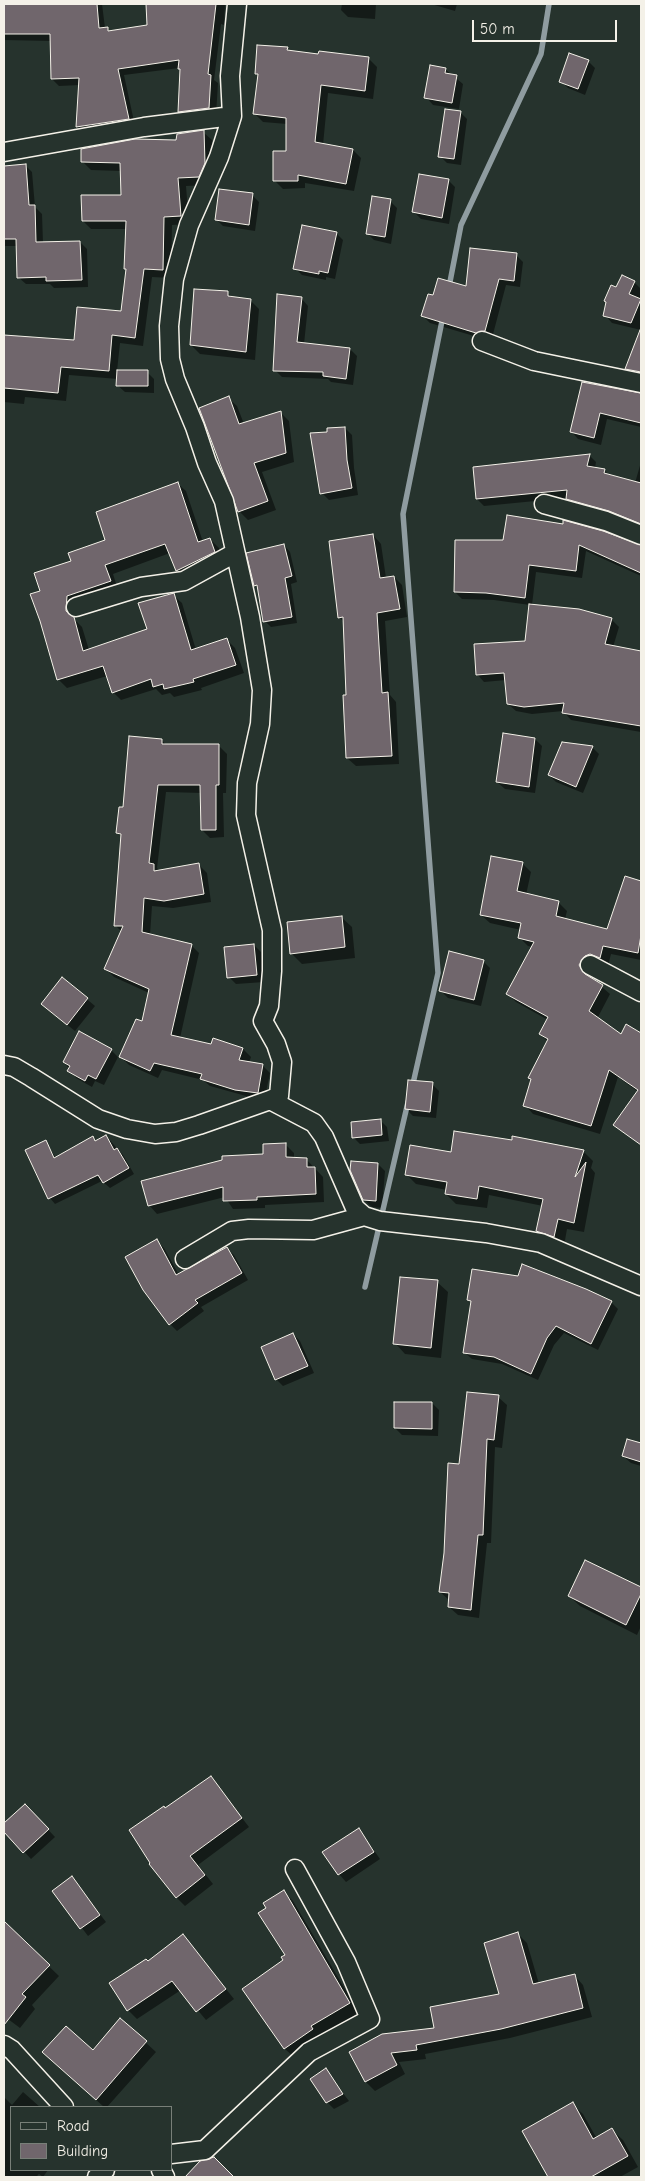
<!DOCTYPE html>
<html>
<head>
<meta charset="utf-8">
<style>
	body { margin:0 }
	#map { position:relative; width:645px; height:2181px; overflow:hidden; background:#26332d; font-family:"Comic Neue",sans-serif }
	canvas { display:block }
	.frame { position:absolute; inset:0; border:5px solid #f4f1e8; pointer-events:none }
	.legend { position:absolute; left:10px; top:2106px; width:162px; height:65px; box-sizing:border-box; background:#26332d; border:1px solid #787f78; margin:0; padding:6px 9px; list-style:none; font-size:15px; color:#f4f1e8 }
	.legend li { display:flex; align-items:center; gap:10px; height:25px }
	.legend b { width:25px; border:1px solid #787f78 }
	.scale { position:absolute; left:472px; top:20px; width:145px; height:22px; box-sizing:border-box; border:2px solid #f4f1e8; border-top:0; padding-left:6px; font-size:15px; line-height:18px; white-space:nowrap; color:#f4f1e8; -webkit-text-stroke:4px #26332d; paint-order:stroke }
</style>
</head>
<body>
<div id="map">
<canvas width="645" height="2181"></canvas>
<div class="frame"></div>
<ul class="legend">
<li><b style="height:6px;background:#26332d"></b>Road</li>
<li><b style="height:14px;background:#70666c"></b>Building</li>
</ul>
<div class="scale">50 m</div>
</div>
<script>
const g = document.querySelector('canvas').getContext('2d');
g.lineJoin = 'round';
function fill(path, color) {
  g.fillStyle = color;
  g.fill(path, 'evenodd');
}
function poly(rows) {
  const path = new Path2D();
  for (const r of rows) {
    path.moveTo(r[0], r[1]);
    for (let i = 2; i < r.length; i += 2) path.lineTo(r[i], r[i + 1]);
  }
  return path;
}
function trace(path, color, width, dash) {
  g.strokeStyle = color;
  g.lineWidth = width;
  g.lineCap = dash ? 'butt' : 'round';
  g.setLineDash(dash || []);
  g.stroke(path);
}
fill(poly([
	[4,4,102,4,105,28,111,32,148,26,147,4,225,4,224,25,221,24,214,80,218,83,216,115,186,118,179,112,182,71,179,68,124,75,135,126,84,134,77,127,80,85,59,86,52,79,51,41,4,40],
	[342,4,376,4,375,19,348,17,341,10],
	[431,4,457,4,455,11],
	[287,48,290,51,319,55,369,59,377,67,373,99,328,93,323,145,353,150,361,158,354,191,305,183,305,188,283,189,275,181,287,152,287,124,263,122,255,114,259,75,256,73],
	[588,61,595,68,585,95,568,88,561,81],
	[445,69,463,84,459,109,433,105,426,97],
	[460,112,467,119,461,165,447,163,440,156],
	[203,132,212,140,213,172,207,185,186,186,189,224,172,225,171,278,152,277,143,346,120,343,117,371,147,372,154,379,154,393,125,392,117,385,118,379,69,375,66,401,25,397,24,404,4,402,4,336,75,342,122,312,127,270,127,229,91,229,83,221,123,196,121,171,91,170,82,161,178,141],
	[25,165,32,172,35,207,42,214,43,243,80,242,87,249,88,287,54,288,50,284,26,284,18,277,17,246,4,246,4,167],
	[448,180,455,187,449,224,421,219,414,212],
	[252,195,259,202,255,231,223,226,216,219],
	[390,201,397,208,391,244,374,240,367,233],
	[336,233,343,240,335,279,326,277,326,280,302,275,295,268],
	[516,255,523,262,520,287,506,285,492,338,484,339,430,323,423,316,434,296,467,287],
	[634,282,641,289,641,330,612,323,605,315,616,289],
	[228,293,233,298,250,300,259,309,255,360,200,354,191,345],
	[301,298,308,306,304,344,350,349,357,356,353,385,331,382,328,379,282,377,275,370],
	[641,331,641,378,634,376,626,369],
	[583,383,641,394,641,427,607,419,601,445,578,439,571,431],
	[228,398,237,406,244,424,280,412,289,421,294,462,262,472,276,510,248,520,239,511],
	[345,428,352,435,354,468,358,495,329,500,322,493,329,433],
	[589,455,596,462,595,468,604,470,610,476,635,483,641,462,641,527,574,506,566,498,484,506,477,499],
	[177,483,186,491,203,542,210,539,219,548,223,560,186,579,177,571,170,553,113,574,118,590,75,604,74,619,82,627,89,650,148,630,173,595,182,603,196,650,227,640,235,648,244,673,201,688,202,690,174,697,170,693,162,695,156,689,121,700,113,692,107,676,67,688,58,679,42,592,72,562,107,541],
	[373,535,381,544,386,578,394,577,402,585,407,617,385,621,390,695,396,702,399,764,356,766,347,758,344,622,339,617],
	[456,541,641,547,641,576,586,551,582,578,536,572,532,605,611,619,619,627,613,647,641,652,641,732,571,720,563,711,532,714,516,711,508,704,506,680,484,682,477,674,526,642,530,605,494,600,462,599,455,592],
	[284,545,290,552,297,582,291,584,297,623,271,627,265,621,259,589,255,585],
	[535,739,542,746,535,793,505,789,497,782],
	[162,740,166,745,219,746,227,754,226,793,223,793,224,837,210,838,202,830,202,793,166,792,157,868,160,871,199,865,207,873,211,902,173,908,152,906,150,935,191,945,199,953,180,1038,243,1049,251,1057,249,1063,262,1065,270,1073,264,1101,210,1086,203,1080,162,1070,158,1078,129,1065,121,1057,143,1023,149,993,114,977,106,969,122,932,115,925,122,837,118,833,124,808],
	[592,747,599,754,583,793,556,782,549,775],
	[522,863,531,872,526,895,558,902,567,911,565,919,608,930,626,877,641,882,641,960,611,954,608,966,593,964,587,974,610,994,597,1019,621,1035,627,1025,641,1035,641,1094,618,1077,600,1134,533,1114,525,1105,548,1042,540,1034,548,1020,516,1002,507,993,533,947,528,946,519,937,521,930,490,923,481,915],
	[341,917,352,927,355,958,302,964,291,953],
	[254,945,261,952,264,982,236,984,229,977],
	[483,961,490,968,481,1006,448,998,441,991],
	[63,979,95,1006,75,1031,50,1011],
	[111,1050,118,1057,104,1085,95,1081,92,1087,76,1078,64,1062],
	[432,1084,439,1091,436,1118,413,1116,406,1109],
	[634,1098,641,1104,641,1145,615,1125],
	[380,1120,387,1127,389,1141,360,1144,353,1137],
	[106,1136,123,1155,134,1174,110,1188,102,1181,55,1204,50,1198,45,1142,56,1158,92,1138,96,1142],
	[285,1144,294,1153,294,1158,306,1159,323,1177,324,1202,265,1205,265,1208,233,1209,225,1197,157,1214,149,1205],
	[583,1151,593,1161,591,1168,595,1173,584,1232,567,1229,564,1246,547,1241,537,1231,543,1206,489,1195,487,1208,456,1204,446,1194,447,1190,416,1184,406,1174,452,1154],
	[378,1164,385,1171,382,1208,372,1207,364,1200],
	[157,1241,164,1248,179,1275,226,1248,234,1255,248,1280,201,1307,204,1311,177,1331,170,1324],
	[437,1282,448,1292,441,1358,405,1354,395,1343],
	[469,1300,611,1302,618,1309,598,1350,564,1333,554,1345,538,1380,502,1364,472,1359,464,1352,472,1303],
	[293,1334,300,1341,314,1373,283,1386,276,1379],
	[498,1397,507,1405,502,1448,495,1447,491,1543,487,1543,479,1618,458,1615,449,1607,449,1600,440,1592,460,1465],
	[432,1403,439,1410,438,1436,402,1435,395,1428],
	[628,1441,641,1444,641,1466,631,1463,623,1456],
	[586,1561,641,1589,641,1626,637,1635,580,1606,569,1596],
	[211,1778,249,1827,198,1865,213,1884,185,1906,176,1897,166,1810],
	[25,1805,55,1837,31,1859,4,1830,4,1825],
	[359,1829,380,1859,346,1882,339,1874],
	[72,1878,106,1922,88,1936,54,1891],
	[284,1892,293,1901,359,2013,319,2036,322,2040,295,2058,285,2049,244,1989,284,1960,287,1955,268,1908],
	[9,1928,59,1976,32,2005,35,2009,20,2028,4,2016,4,1933],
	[518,1934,527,1943,539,1984,574,1975,583,1985,592,2017,510,2038,425,2054,426,2059,399,2062,405,2074,375,2091,366,2082,350,2052,435,2029,501,1995],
	[183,1935,234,1999,206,2020,181,1990,137,2019,128,2010,148,1962],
	[120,2019,156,2052,107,2107,104,2107,53,2061,93,2052],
	[325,2070,349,2101,334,2109,327,2102],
	[23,2092,40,2107,11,2107,11,2170,48,2170,43,2177,39,2174,36,2177,4,2177,4,2097,12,2105],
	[572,2104,583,2114,597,2139,612,2130,623,2140,638,2167,620,2177,550,2177,524,2132]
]), '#0007');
trace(poly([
	[449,287,461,225,541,54,549,4],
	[412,1088,438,973,403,514,443,316],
	[365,1287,408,1102]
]), '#8f9ca0', 5.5);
const building = poly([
	[4,4,97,4,99,28,108,27,108,31,147,25,146,4,216,4,208,74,211,75,209,108,178,112,180,69,178,69,179,60,118,69,129,119,76,127,79,78,51,79,50,34,4,34,4,4],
	[257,45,288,47,287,50,318,54,319,51,369,57,365,91,321,85,315,142,353,149,346,184,298,175,298,181,273,181,273,151,286,151,286,118,253,114,258,74,255,74,257,45],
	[569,53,589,60,578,89,559,82,569,53],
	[430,65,446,68,445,73,457,75,452,103,424,98,430,65],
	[445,109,461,111,454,159,438,157,445,109],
	[204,130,205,163,199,177,178,178,181,216,164,217,163,270,144,269,135,338,112,335,109,371,61,367,58,393,4,388,4,335,74,340,77,307,121,311,126,269,124,269,126,221,82,221,81,195,121,195,120,163,81,162,81,149,135,139,176,140,177,134,204,130],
	[26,164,29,205,35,205,36,242,80,241,82,280,46,281,46,277,17,278,16,239,4,239,4,166,26,164],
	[419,174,449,179,442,218,412,212,419,174],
	[219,189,253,193,249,225,215,220,219,189],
	[372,196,391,199,385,237,366,234,372,196],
	[302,225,337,232,328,273,319,271,319,274,293,269,302,225],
	[470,248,517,253,514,281,499,279,485,331,476,333,421,316,428,294,433,295,438,278,466,286,470,248],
	[622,275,635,281,629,294,641,299,631,323,603,316,606,302,604,301,611,285,616,287,622,275],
	[194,289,228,291,228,296,251,299,246,352,190,345,194,289],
	[277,294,302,297,297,342,350,348,346,379,323,376,323,372,273,371,277,294],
	[640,330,641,330,641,372,625,369,640,330],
	[117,370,148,370,148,386,116,386,117,370],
	[582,382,641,393,641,423,600,413,594,438,570,432,582,382],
	[229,396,239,424,281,411,286,453,254,463,268,501,238,512,199,408,229,396],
	[345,427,347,460,352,488,320,494,310,433,327,432,327,428,345,427],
	[590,454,587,466,605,469,604,473,641,483,641,524,609,511,566,499,567,490,476,499,473,467,590,454],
	[178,482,198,542,210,538,215,552,176,571,165,544,105,565,111,581,67,596,66,611,74,617,83,651,147,629,138,603,174,593,191,650,227,638,236,665,193,679,194,682,164,689,163,684,153,687,151,679,112,693,103,666,57,680,40,621,30,594,40,591,34,573,71,561,68,553,105,540,96,512,178,482],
	[507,515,563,524,563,520,603,531,641,545,641,573,579,545,576,571,529,565,525,598,486,593,454,592,455,540,503,540,507,515],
	[373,534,380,578,394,576,400,609,377,613,382,693,388,692,392,756,346,758,343,695,346,695,343,617,338,618,329,541,373,534],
	[284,544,292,576,285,578,292,617,263,622,257,585,254,586,246,553,284,544],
	[529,604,579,609,612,618,605,644,641,651,641,726,562,713,564,703,524,707,507,704,504,673,476,675,474,644,525,641,529,604],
	[503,733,535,738,529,787,496,782,503,733],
	[129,736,162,739,162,744,219,744,219,785,216,785,216,830,201,830,200,785,158,785,149,863,154,864,154,871,199,863,204,894,164,901,144,898,142,932,192,944,171,1035,211,1044,213,1038,243,1048,239,1060,263,1064,258,1093,235,1090,200,1079,202,1074,154,1063,150,1071,119,1057,136,1019,142,1021,149,989,104,969,123,926,114,926,121,834,116,833,119,807,123,807,129,736],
	[562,742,593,746,576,787,548,775,562,742],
	[491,856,523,862,517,891,559,901,556,916,607,929,625,876,641,881,641,935,638,953,603,946,600,958,590,954,585,956,579,965,585,974,603,985,589,1011,621,1034,626,1024,641,1033,641,1145,613,1125,638,1090,609,1070,591,1126,523,1106,531,1079,528,1078,548,1039,539,1034,548,1017,506,994,534,942,518,938,521,923,480,915,491,856],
	[342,916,345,947,290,954,287,922,342,916],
	[254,944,257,975,227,978,224,947,254,944],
	[449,951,484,960,474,1000,439,991,449,951],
	[62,977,88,998,67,1025,41,1004,62,977],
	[79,1031,112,1049,96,1079,88,1075,85,1081,67,1071,70,1066,63,1062,79,1031],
	[408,1080,433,1082,430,1112,405,1109,408,1080],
	[381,1119,382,1135,352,1138,351,1122,381,1119],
	[454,1131,512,1140,512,1136,584,1150,575,1177,586,1162,574,1223,558,1219,554,1237,536,1231,543,1199,479,1186,477,1199,445,1194,447,1182,405,1175,410,1145,451,1152,454,1131],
	[106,1135,114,1150,117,1148,129,1168,103,1183,98,1175,48,1199,25,1150,46,1140,54,1158,93,1136,95,1141,106,1135],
	[286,1143,286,1157,307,1158,307,1167,315,1167,316,1194,257,1197,257,1200,223,1201,223,1187,148,1206,141,1181,222,1160,222,1156,263,1154,263,1144,286,1143],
	[351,1161,378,1163,376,1201,363,1200,350,1170,351,1161],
	[157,1239,176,1275,227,1247,242,1273,195,1300,198,1303,169,1325,143,1290,125,1257,157,1239],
	[522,1264,586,1289,612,1301,591,1344,556,1326,547,1338,531,1374,494,1357,463,1353,471,1301,467,1300,472,1269,518,1276,522,1264],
	[400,1277,438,1280,431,1348,393,1344,400,1277],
	[293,1333,308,1366,275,1380,261,1347,293,1333],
	[467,1392,499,1395,494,1440,487,1439,483,1535,478,1535,471,1610,448,1607,449,1593,439,1592,444,1553,448,1463,459,1464,467,1392],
	[394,1402,432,1402,432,1429,394,1428,394,1402],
	[627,1439,641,1443,641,1462,622,1456,627,1439],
	[585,1560,641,1587,641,1594,626,1625,568,1596,585,1560],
	[211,1776,242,1818,190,1856,205,1875,176,1898,149,1864,150,1863,129,1830,164,1806,165,1808,211,1776],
	[25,1804,49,1829,23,1853,4,1832,4,1823,25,1804],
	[359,1828,374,1852,338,1875,322,1852,359,1828],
	[72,1876,100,1915,80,1929,52,1891,72,1876],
	[284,1890,350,2003,311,2026,313,2029,284,2049,242,1989,283,1960,281,1957,285,1955,258,1913,266,1908,263,1903,284,1890],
	[4,1921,50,1965,22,1994,26,1997,4,2025,4,1921],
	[518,1932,533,1984,575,1974,583,2008,501,2029,416,2045,417,2050,391,2053,397,2065,365,2082,349,2052,382,2034,434,2028,430,2007,499,1994,484,1943,518,1932],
	[183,1934,226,1989,196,2012,172,1981,127,2011,109,1983,146,1959,148,1961,183,1934],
	[120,2018,147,2041,96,2100,42,2052,66,2026,93,2050,120,2018],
	[326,2068,343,2094,326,2103,310,2079,326,2068],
	[573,2102,593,2139,612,2128,628,2156,591,2177,548,2177,522,2131,573,2102],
	[214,2157,234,2177,185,2177,200,2161,214,2157]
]);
fill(building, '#70666c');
trace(building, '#f4f1e8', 1);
const street = poly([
	[237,4,230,76,232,116,219,157,189,225,174,279,169,326,170,359,175,379,195,427,207,463,224,501,250,617,262,690,260,724,247,783,246,815,272,930,272,971,269,1006,263,1021,276,1044,282,1062,279,1096,270,1100,314,1123,324,1137,355,1208,364,1216,380,1221,486,1233,541,1243,641,1286],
	[4,152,144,127,232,116],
	[482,341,534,361,641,383],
	[544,504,606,521,641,535],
	[76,607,141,587,184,581,235,553],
	[590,965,641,992],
	[4,1065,14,1067,31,1077,98,1119,127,1129,155,1134,176,1132,199,1125,270,1100],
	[185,1259,232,1231,249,1229,313,1230,364,1216],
	[4,2045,12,2050,64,2107],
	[171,2154,205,2150,309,2052,370,2019,346,1962,295,1869],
	[161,2170,165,2177],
	[97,2177,105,2170]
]);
trace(street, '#f4f1e8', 21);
trace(street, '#26332d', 18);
</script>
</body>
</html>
